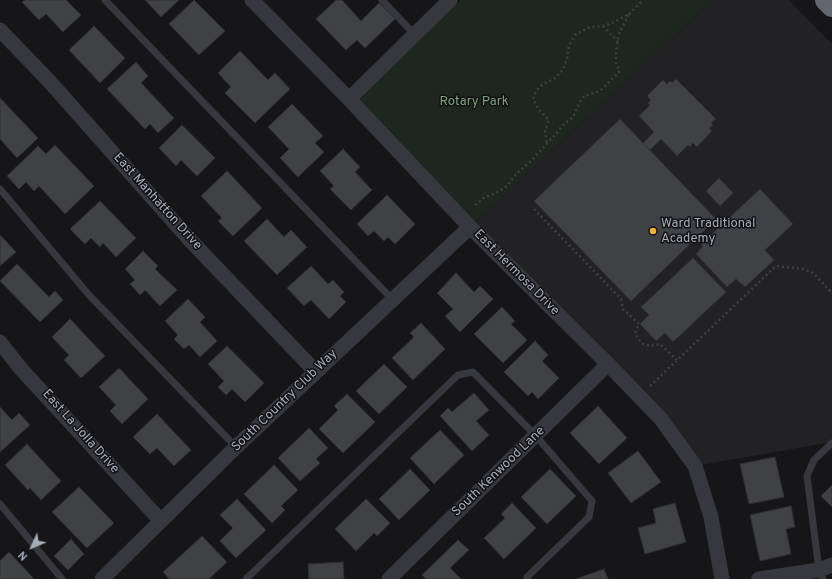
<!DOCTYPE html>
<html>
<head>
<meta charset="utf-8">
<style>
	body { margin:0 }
	#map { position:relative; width:832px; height:579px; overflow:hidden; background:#161618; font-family:Overpass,sans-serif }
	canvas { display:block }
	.north { position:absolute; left:12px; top:527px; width:40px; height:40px; -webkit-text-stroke:3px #111113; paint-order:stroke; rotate:226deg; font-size:11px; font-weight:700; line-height:16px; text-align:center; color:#a8adb8 }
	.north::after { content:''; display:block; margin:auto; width:14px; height:18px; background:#a8adb8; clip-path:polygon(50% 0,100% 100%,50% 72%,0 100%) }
</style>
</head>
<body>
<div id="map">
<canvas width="832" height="579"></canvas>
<div class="north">N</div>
</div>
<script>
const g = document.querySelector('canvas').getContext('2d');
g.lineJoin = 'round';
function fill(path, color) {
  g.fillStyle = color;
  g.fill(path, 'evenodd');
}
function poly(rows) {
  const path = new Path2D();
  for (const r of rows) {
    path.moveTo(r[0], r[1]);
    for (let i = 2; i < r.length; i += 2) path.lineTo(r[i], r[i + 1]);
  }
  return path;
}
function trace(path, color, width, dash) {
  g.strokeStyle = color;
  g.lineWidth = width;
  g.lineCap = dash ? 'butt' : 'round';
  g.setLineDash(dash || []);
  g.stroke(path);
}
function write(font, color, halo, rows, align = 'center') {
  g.font = font + ' Overpass,sans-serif';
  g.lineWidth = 3;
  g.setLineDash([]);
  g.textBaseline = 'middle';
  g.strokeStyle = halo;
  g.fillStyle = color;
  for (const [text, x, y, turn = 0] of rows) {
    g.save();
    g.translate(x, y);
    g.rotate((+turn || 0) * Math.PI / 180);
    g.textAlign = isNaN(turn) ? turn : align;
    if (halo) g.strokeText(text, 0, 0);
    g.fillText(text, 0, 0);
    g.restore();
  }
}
fill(poly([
	[713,0,789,0,832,44,832,442,695,466,661,419,470,227]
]), '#222225');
fill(poly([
	[461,0,713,0,470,227,349,99,415,35]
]), '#1e261f');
const building = poly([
	[25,0,66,0,81,15,63,32,46,14,39,20,22,2,25,0],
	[145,0,179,0,161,17,145,0],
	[194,0,225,31,199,55,169,24,194,0],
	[336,0,342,0,361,21,379,3,395,19,365,48,357,40,346,50,316,19,336,0],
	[94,26,125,58,100,83,69,50,94,26],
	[240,51,268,80,275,73,290,89,255,123,225,93,231,87,218,73,240,51],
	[136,62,148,76,141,83,174,118,158,133,150,124,145,129,107,89,136,62],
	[676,79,716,119,711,123,713,125,709,128,712,131,697,147,693,143,690,147,688,145,677,156,661,139,650,150,643,143,654,132,639,116,650,105,648,103,651,100,647,96,663,80,667,84,670,81,672,83,676,79],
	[0,98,38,138,17,158,0,139,0,98],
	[292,104,323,136,315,143,324,152,298,177,280,158,289,149,268,127,292,104],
	[620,119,716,219,631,301,534,201,620,119],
	[182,125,215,158,197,176,181,160,176,166,159,148,182,125],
	[55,145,94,186,65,214,39,186,34,191,26,182,19,189,7,176,38,146,46,154,55,145],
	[343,149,360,167,355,172,372,190,351,210,330,189,334,186,320,171,343,149],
	[227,171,262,208,233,236,218,221,222,218,201,196,227,171],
	[719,178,733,193,720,206,706,191,719,178],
	[760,189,793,224,765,250,774,260,745,287,736,279,727,287,696,254,703,246,701,244,760,189],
	[387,195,415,224,395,244,388,237,384,241,374,231,368,236,357,224,387,195],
	[100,201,136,238,116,257,103,243,100,247,91,238,85,244,70,229,100,201],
	[267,219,284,237,291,230,307,247,277,275,244,241,267,219],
	[0,235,16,252,0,266,0,235],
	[143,251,158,266,155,269,177,290,160,306,145,290,140,295,130,284,135,280,125,269,143,251],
	[693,258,726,292,673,342,665,333,656,341,640,324,649,315,641,307,693,258],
	[17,264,49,297,55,291,63,300,40,322,0,281,17,264],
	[311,266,328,284,333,280,344,292,340,296,346,302,329,319,311,300,304,306,287,288,311,266],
	[456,273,474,292,480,286,493,299,460,332,445,316,453,309,437,293,456,273],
	[188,299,205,317,200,322,217,341,200,357,189,345,184,349,174,339,178,335,165,321,188,299],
	[502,307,515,321,511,324,527,340,503,363,474,334,502,307],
	[70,319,105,356,81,378,64,360,69,355,52,337,70,319],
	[421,323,445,349,413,380,392,358,414,337,410,333,421,323],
	[535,341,548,355,542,361,559,378,538,399,532,392,528,396,504,372,535,341],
	[227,346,264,383,245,402,232,389,226,395,218,387,224,381,208,364,227,346],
	[384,364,407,387,379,414,356,391,384,364],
	[119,368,148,399,122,424,110,411,116,405,99,387,119,368],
	[474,393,489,410,476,421,489,435,472,451,440,416,448,408,452,412,474,393],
	[347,394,375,422,343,453,319,429,338,410,334,406,347,394],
	[598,406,627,438,599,464,570,433,598,406],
	[0,407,12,420,19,413,30,425,0,452,0,407],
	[157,414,191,450,174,466,157,448,150,454,133,437,157,414],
	[309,428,328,448,316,459,320,463,300,481,278,458,309,428],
	[440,430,464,455,434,484,410,458,440,430],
	[27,444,61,481,41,500,30,488,28,490,5,465,27,444],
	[638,451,661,482,631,503,608,473,638,451],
	[775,457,784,497,749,504,740,464,775,457],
	[274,465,298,490,281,506,285,510,272,523,244,494,274,465],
	[410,469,430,490,399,520,379,499,410,469],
	[550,469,576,496,547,524,521,497,550,469],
	[832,485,832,507,821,496,832,485],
	[79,487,114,523,87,548,52,512,79,487],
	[237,499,266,530,236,558,220,541,233,528,220,515,237,499],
	[366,499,390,523,377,536,374,533,356,551,335,529,366,499],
	[512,503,536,528,504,559,484,538,505,518,501,514,512,503],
	[675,503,686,542,645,554,638,528,656,523,653,509,675,503],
	[791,506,795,527,786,529,791,554,760,561,750,515,791,506],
	[202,536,227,562,209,579,169,579,163,572,202,536],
	[71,539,84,554,68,570,54,556,71,539],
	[458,540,469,550,450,568,461,579,426,579,422,575,458,540],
	[9,552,34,579,0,579,0,561,9,552],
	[343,562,344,579,309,579,308,564,343,562],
	[604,569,608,579,576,579,604,569]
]);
fill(building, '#404145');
trace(building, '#303034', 1);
trace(poly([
	[629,14,643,0],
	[603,26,618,42],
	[475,205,485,197,496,193,507,186,516,174,532,160,554,136,563,125,573,117,580,102,584,96,600,91,620,71,616,63,616,52,619,34,629,14,612,23,603,26,590,27,576,34,569,45,567,59,563,70,554,79,543,84,536,91,533,99,539,110,549,120,545,130,547,144],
	[534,209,621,299,623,309,639,324,635,333,638,339,643,344,651,346,660,344,677,360],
	[650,386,776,266,803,269,813,273,832,293]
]), '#3d3f44', 2.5, [2, 3]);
trace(poly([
	[105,0,392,299],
	[382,0,415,35],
	[0,189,89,295,236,447],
	[0,504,62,579],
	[246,579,458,375,473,372,536,436,592,501,589,517,527,577,527,579],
	[823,579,819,570,807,476,814,460,832,443]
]), '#37383d', 7);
trace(poly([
	[252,0,349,99,470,227,608,364,661,419,695,466,711,517,722,579],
	[0,30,50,82,189,239,316,372],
	[349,99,450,0],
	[0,342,21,369,161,521],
	[102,579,236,447,470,227],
	[389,579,608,364],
	[759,579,819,570,832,565]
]), '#37383d', 15);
trace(poly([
	[826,0,832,6]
]), '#63666e', 22);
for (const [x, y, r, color] of [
	[653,231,4,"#f2b134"]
]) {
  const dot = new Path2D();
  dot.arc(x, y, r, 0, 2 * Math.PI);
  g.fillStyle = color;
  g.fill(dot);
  trace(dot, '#111113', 1.5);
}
write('13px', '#7fa381', '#111113', [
	["Rotary Park",474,102]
]);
write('13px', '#a8adb8', '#111113', [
	["East Manhatton Drive",157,202,48],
	["East Hermosa Drive",516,273,45],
	["South Country Club Way",285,401,-44],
	["East La Jolla Drive",80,432,48],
	["South Kenwood Lane",499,472,-44]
]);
write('13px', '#a8adb8', '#111113', [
	["Ward Traditional",661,224],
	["Academy",661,239]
], 'left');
</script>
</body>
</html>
